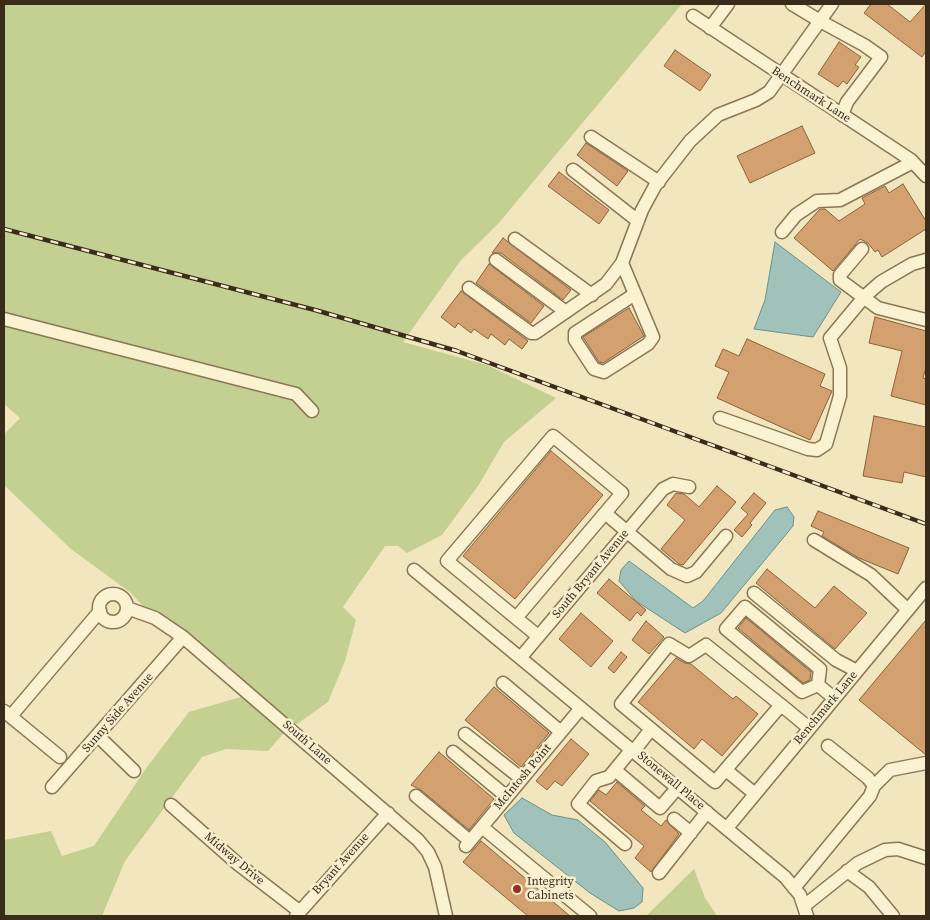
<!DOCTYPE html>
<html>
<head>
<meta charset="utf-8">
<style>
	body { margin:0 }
	#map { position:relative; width:930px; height:920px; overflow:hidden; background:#f1e6bd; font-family:"Source Serif 4",serif }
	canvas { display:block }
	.frame { position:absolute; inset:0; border:5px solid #392c1b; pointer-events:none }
</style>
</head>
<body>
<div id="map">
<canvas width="930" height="920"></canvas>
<div class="frame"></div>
</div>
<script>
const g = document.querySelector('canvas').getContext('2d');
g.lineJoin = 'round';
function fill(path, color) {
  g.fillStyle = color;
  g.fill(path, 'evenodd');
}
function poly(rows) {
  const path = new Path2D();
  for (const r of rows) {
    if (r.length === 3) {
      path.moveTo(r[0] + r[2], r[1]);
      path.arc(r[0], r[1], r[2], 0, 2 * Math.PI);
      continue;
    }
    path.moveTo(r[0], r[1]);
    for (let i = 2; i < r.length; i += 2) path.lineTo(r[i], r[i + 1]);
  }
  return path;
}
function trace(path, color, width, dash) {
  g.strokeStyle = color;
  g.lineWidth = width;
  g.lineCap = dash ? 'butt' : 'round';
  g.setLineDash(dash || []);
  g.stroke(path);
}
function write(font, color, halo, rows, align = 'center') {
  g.font = font + ' "Source Serif 4",serif';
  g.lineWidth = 5;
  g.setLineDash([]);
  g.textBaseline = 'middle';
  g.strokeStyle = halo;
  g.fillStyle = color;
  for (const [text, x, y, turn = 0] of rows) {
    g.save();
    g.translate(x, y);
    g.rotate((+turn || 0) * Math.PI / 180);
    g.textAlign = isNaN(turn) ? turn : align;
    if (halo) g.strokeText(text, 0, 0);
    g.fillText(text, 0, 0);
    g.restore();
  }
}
fill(poly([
	[4,4,682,4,497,225,461,260,403,342,487,365,556,398,504,442,478,486,442,535,407,553,398,546,385,546,343,607,356,620,345,661,328,702,283,734,268,751,226,749,202,757,125,861,102,916,4,916,4,840,51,831,62,856,94,846,147,767,189,712,241,697,230,666,184,643,164,629,131,593,71,549,4,485,4,439,6,432,20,418,4,404],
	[694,869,705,898,717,916,646,916]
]), '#c3d091');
const water = poly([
	[775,242,841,292,813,337,754,329,765,300,775,242],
	[787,507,794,517,793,526,721,613,685,633,636,601,619,581,621,570,629,561,693,608,703,601,775,510,787,507],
	[522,798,552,815,578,820,605,842,643,888,642,902,634,908,619,911,590,893,514,833,504,815,522,798]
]);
fill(water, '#a1c2bb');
trace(water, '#68918a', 1);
const building = poly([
	[871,4,887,4,910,22,926,4,926,51,922,57,864,13,871,4],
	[839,42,861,57,855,65,859,67,847,84,843,81,838,87,818,74,839,42],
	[675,50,711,75,700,91,664,66,675,50],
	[802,126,815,153,750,183,737,156,802,126],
	[586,143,628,171,617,186,577,155,586,143],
	[559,172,609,210,599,224,548,186,559,172],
	[903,184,926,221,926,229,882,257,878,250,875,252,868,243,860,239,833,271,794,238,820,209,825,209,839,221,865,204,862,198,885,186,889,193,903,184],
	[503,238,571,290,563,300,501,253,492,253,503,238],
	[489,264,544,306,531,323,476,283,489,264],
	[461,291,528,341,522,349,509,339,505,345,491,334,488,339,474,329,471,333,458,323,455,328,441,317,461,291],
	[629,308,644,336,603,363,599,362,583,337,629,308],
	[875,317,926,331,926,367,923,378,926,379,926,405,891,396,902,351,869,343,875,317],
	[747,339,825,374,820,386,832,391,810,440,717,398,729,372,715,366,723,349,739,356,747,339],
	[874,416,926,427,926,477,904,472,902,483,863,476,874,416],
	[551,451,603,495,515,599,463,556,551,451],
	[717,486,736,502,683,565,679,564,661,549,685,520,667,505,676,493,684,494,699,507,717,486],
	[754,493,766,503,750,523,752,525,742,537,734,530,748,514,741,508,754,493],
	[818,511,909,548,898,574,859,558,822,536,824,532,811,526,818,511],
	[767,569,815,608,834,586,867,613,835,649,756,583,767,569],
	[609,579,646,610,641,616,637,612,630,621,597,593,609,579],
	[581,613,613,641,591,667,559,639,581,613],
	[746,618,811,672,810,680,803,683,738,628,746,618],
	[926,620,926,755,859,700,926,620],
	[646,621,664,637,649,654,632,640,646,621],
	[621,652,627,657,614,673,608,668,621,652],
	[676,658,685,663,691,664,733,699,736,696,758,714,722,756,702,739,694,749,638,702,676,658],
	[494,687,549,733,521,767,465,720,494,687],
	[571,739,589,754,562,786,555,781,547,790,536,781,571,739],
	[439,752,494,799,469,830,421,790,411,785,439,752],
	[617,782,645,806,641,810,661,826,666,820,679,834,651,872,635,858,644,846,590,801,599,790,606,795,617,782],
	[481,841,570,916,528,916,463,862,481,841]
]);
fill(building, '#d3a170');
trace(building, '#8c6139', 1);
const minor = poly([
	[792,4,820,21,864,45,881,57,847,102,842,115],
	[693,16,911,160,926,176],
	[710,28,728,4],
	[591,137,659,182],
	[573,170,638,221],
	[782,232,796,215,817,201,840,200,913,162],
	[515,239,592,295],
	[862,249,840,275,840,280,878,308,926,320],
	[496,260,566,312],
	[622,263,653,337,648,344,604,372,594,369,575,340,575,333,635,294],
	[469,288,531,333,535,333,606,284,622,263,642,210,655,186,690,141,718,115,756,100,769,92,832,4],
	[4,319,296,394,312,411],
	[720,418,808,449,817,450,826,444,840,396,840,368,830,338,865,296,881,282,912,264,926,260],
	[605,513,671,569,687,576,696,572,726,536],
	[814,540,871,575,908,610],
	[414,570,785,877,800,895,807,916],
	[754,593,836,660,857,671],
	[113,608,14],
	[127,608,155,618,183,637,418,840,428,852,435,867,446,916],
	[516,618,622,493,553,436,447,561,516,618,538,636],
	[521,657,663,489,673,484,689,487],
	[503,683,561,732],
	[818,685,802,692,726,629,745,607,820,669,818,685,834,698],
	[781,705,715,782,621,704,669,644,689,656,706,645,781,705,809,728],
	[4,711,60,757],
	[11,716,100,611],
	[465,734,522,779],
	[98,736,134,771],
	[634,751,651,729],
	[453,752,507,797],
	[615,770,660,808,678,787],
	[726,770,755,794],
	[874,786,890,770,926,763],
	[52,787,183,637],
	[416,796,470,841],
	[171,805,238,864,299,911],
	[674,819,691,833],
	[482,827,590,916],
	[727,828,926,588],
	[625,844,578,804,596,781,609,777,632,749],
	[466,846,581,708],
	[847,871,869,887,893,916],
	[659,873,707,812],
	[794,888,870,796,874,786,868,778,828,746],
	[804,906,858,863,885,850,898,849,926,858],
	[296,916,388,813]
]);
trace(minor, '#8b7655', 15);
trace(minor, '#fbf2d1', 12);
const rail = poly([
	[4,229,315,310,457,351,926,524]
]);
trace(rail, '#392c1b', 4.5);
trace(rail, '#f8efce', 2.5, [8]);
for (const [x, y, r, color] of [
	[517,889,5,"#9e2a20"]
]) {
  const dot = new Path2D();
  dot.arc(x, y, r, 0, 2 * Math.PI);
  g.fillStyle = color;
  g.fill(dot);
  trace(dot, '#f8efce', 2);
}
write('12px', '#392c1b', '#f8efce', [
	["Benchmark Lane",811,95,33],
	["South Bryant Avenue",591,574,-50],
	["Benchmark Lane",826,708,-50],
	["Sunny Side Avenue",118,713,-49],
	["South Lane",307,743,41],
	["McIntosh Point",523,777,-50],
	["Stonewall Place",671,781,40],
	["Midway Drive",234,859,40],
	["Bryant Avenue",341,864,-48]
]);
write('12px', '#392c1b', '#f8efce', [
	["Integrity",527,882],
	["Cabinets",527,896]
], 'left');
</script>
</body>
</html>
